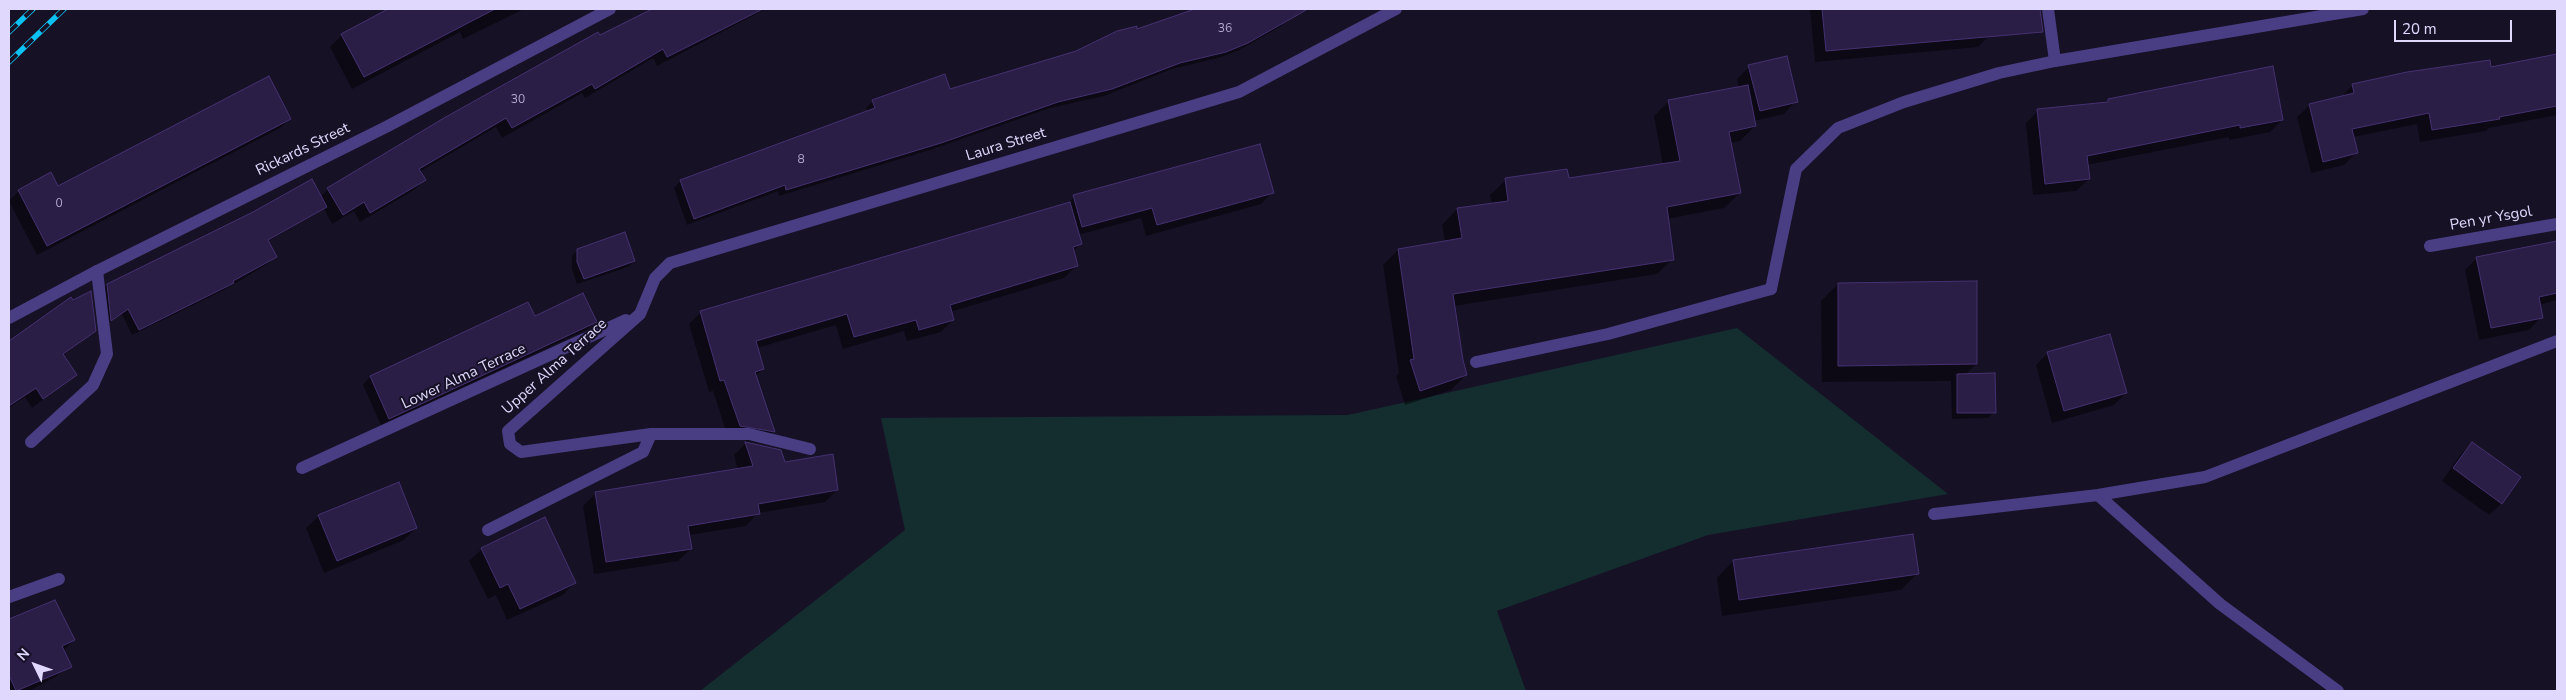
<!DOCTYPE html>
<html>
<head>
<meta charset="utf-8">
<style>
	body { margin:0 }
	#map { position:relative; width:2566px; height:700px; overflow:hidden; background:#171126; font-family:"Nunito Sans",sans-serif }
	canvas { display:block }
	.frame { position:absolute; inset:0; border:10px solid #e1d8fd; pointer-events:none }
	.north { position:absolute; left:10px; top:640px; width:50px; height:50px; -webkit-text-stroke:4px #171126; paint-order:stroke; rotate:312deg; font-size:14px; font-weight:700; line-height:20px; text-align:center; color:#e1d8fd }
	.north::after { content:''; display:block; margin:auto; width:18px; height:22px; background:#e1d8fd; clip-path:polygon(50% 0,100% 100%,50% 72%,0 100%) }
	.scale { position:absolute; left:2394px; top:20px; width:118px; height:22px; box-sizing:border-box; border:2px solid #e1d8fd; border-top:0; padding-left:6px; font-size:15px; line-height:18px; white-space:nowrap; color:#e1d8fd; -webkit-text-stroke:4px #171126; paint-order:stroke }
</style>
</head>
<body>
<div id="map">
<canvas width="2566" height="700"></canvas>
<div class="frame"></div>
<div class="north">N</div>
<div class="scale">20 m</div>
</div>
<script>
const g = document.querySelector('canvas').getContext('2d');
g.lineJoin = 'round';
function fill(path, color) {
  g.fillStyle = color;
  g.fill(path, 'evenodd');
}
function poly(rows) {
  const path = new Path2D();
  for (const r of rows) {
    path.moveTo(r[0], r[1]);
    for (let i = 2; i < r.length; i += 2) path.lineTo(r[i], r[i + 1]);
  }
  return path;
}
function trace(path, color, width, dash) {
  g.strokeStyle = color;
  g.lineWidth = width;
  g.lineCap = dash ? 'butt' : 'round';
  g.setLineDash(dash || []);
  g.stroke(path);
}
function write(font, color, halo, rows, align = 'center') {
  g.font = font + ' "Nunito Sans",sans-serif';
  g.lineWidth = 4;
  g.setLineDash([]);
  g.textBaseline = 'middle';
  g.strokeStyle = halo;
  g.fillStyle = color;
  for (const [text, x, y, turn = 0] of rows) {
    g.save();
    g.translate(x, y);
    g.rotate((+turn || 0) * Math.PI / 180);
    g.textAlign = isNaN(turn) ? turn : align;
    if (halo) g.strokeText(text, 0, 0);
    g.fillText(text, 0, 0);
    g.restore();
  }
}
fill(poly([
	[1737,328,1948,494,1708,535,1497,611,1526,691,700,691,905,530,881,418,1348,415]
]), '#142e30');
fill(poly([
	[391,9,524,9,463,39,460,32,352,89,330,47,342,35],
	[655,9,766,9,657,66,653,58,585,98,582,93,502,138,496,127,419,172,424,180,414,190,360,222,354,211,332,224,324,209,267,242,276,257,269,263,226,289,132,335,122,314,105,325,101,291,107,285,320,197,328,189,445,119],
	[1196,9,1312,9,1287,18,1281,26,1240,50,1218,58,1172,69,1104,96,1050,108,933,149,779,196,778,191,687,225,674,188,680,181,868,112,866,108,873,101,950,91,1076,52],
	[1810,9,1988,9,1989,36,1978,47,1815,62],
	[2557,55,2557,115,2489,128,2486,131,2420,142,2417,124,2353,137,2356,153,2344,165,2311,173,2297,117,2310,105,2341,97,2353,85,2490,69],
	[1749,67,1796,101,1784,114,1754,121,1755,126,1740,141,1730,143,1740,193,1724,208,1667,219,1673,259,1657,274,1454,306,1461,360,1466,375,1451,390,1405,405,1396,376,1399,373,1383,265,1398,250,1445,242,1442,225,1457,209,1492,205,1490,195,1506,180,1568,179,1663,165,1654,116,1669,101,1739,88,1737,79],
	[2108,100,2282,120,2270,132,2229,140,2229,137,2087,165,2089,179,2076,191,2033,195,2026,123,2038,111,2105,104],
	[290,119,280,128,37,255,9,201,19,191,57,187],
	[1272,193,1261,204,1146,236,1141,218,1078,235,1081,243,1073,251,1076,266,1064,278,950,312,953,320,941,332,907,341,904,331,843,349,836,325,757,348,763,369,755,377,773,432,761,443,728,437,713,391,709,392,689,324,701,312,1066,205,1074,197],
	[2557,242,2557,300,2539,305,2541,317,2529,330,2479,340,2465,270,2477,258],
	[578,250,634,261,628,267,577,284,572,269,572,256],
	[1838,284,1976,364,1965,375,1994,412,1988,418,1952,419,1951,381,1822,382,1821,301],
	[71,299,95,331,62,356,75,375,32,408,25,397,9,408,9,342],
	[528,304,534,318,595,321,588,329,381,425,363,385,370,377],
	[2048,353,2126,393,2114,405,2052,423,2036,365],
	[2472,443,2502,503,2489,515,2442,481,2460,455],
	[745,444,780,451,784,464,837,490,825,502,758,513,746,526,689,535,691,549,678,561,594,574,583,506,596,493,738,470,734,455],
	[319,516,416,528,404,540,324,573,306,528],
	[482,549,575,582,563,595,507,620,496,595,488,599,469,561],
	[1733,561,1918,573,1901,590,1722,616,1717,578],
	[54,602,74,640,63,651,69,663,57,676,29,691,9,691,9,619]
]), '#0007');
const building = poly([
	[388,9,495,9,364,77,341,34,388,9],
	[652,9,763,9,667,57,663,49,595,89,592,84,512,128,506,118,419,169,426,180,370,213,364,202,343,215,327,188,444,118,598,32,600,35,652,9],
	[1195,9,1308,9,1248,43,1226,52,1180,63,1112,89,1058,102,941,143,786,190,785,185,694,219,680,180,875,108,872,100,945,74,950,89,1076,51,1117,31,1137,26,1137,29,1195,9],
	[1822,9,2040,9,2043,32,1826,51,1822,9],
	[2557,54,2557,106,2499,117,2500,119,2432,130,2429,113,2352,129,2358,153,2323,162,2309,104,2354,93,2352,84,2407,72,2490,60,2491,67,2557,54],
	[1787,56,1798,102,1760,111,1748,65,1787,56],
	[2273,66,2283,120,2240,128,2240,125,2087,156,2090,179,2045,184,2037,109,2108,102,2108,99,2273,66],
	[269,76,291,119,47,246,18,190,51,172,58,186,269,76],
	[1748,85,1756,126,1729,132,1741,193,1667,207,1674,260,1453,294,1463,360,1467,375,1420,391,1410,360,1414,359,1398,249,1462,238,1457,208,1508,201,1505,178,1567,169,1569,178,1680,161,1668,100,1748,85],
	[1260,144,1274,193,1157,225,1152,208,1082,227,1073,195,1260,144],
	[312,179,327,207,268,240,277,257,233,281,234,283,139,330,128,309,111,321,107,284,253,212,312,179],
	[1070,202,1082,244,1073,247,1078,266,950,305,954,320,919,330,916,320,854,337,847,314,756,341,764,369,755,372,775,432,740,426,724,380,720,381,700,311,1070,202],
	[625,232,635,261,584,279,577,262,577,249,625,232],
	[2557,241,2557,293,2539,297,2543,318,2491,328,2476,257,2557,241],
	[1977,281,1977,364,1838,366,1838,283,1977,281],
	[91,291,96,331,63,354,77,375,43,399,36,388,9,406,9,341,71,297,73,300,91,291],
	[583,293,597,322,389,419,370,376,528,302,535,316,583,293],
	[2110,334,2127,393,2064,411,2047,352,2110,334],
	[1995,373,1996,413,1957,413,1957,374,1995,373],
	[745,442,781,450,785,462,833,454,838,490,758,504,760,514,688,526,692,549,606,562,595,492,753,466,745,442],
	[2472,442,2521,477,2502,504,2453,468,2472,442],
	[399,482,417,528,337,561,318,515,399,482],
	[545,517,576,583,520,609,508,584,500,588,481,548,545,517],
	[1913,534,1919,574,1739,600,1733,560,1913,534],
	[55,600,75,640,62,646,72,667,16,691,9,675,9,619,55,600]
]);
fill(building, '#2b1e46');
trace(building, '#453171', 1);
trace(poly([
	[1476,362,1608,334,1771,289],
	[651,434,749,434,810,449],
	[31,442,93,385,107,354,97,271],
	[2098,495,2220,604,2338,691],
	[1934,514,2098,495,2205,477,2557,341]
]), '#493e83', 12);
trace(poly([
	[2048,9,2055,61,2363,9],
	[2430,246,2557,224],
	[1771,289,1796,169,1838,128,1904,102,1999,73,2055,61],
	[9,318,97,271,386,127,610,9],
	[302,468,626,320],
	[488,530,643,452,651,434,521,452,510,444,508,431,640,314,655,278,670,263,1239,92,1396,9],
	[9,597,59,579]
]), '#493e83', 12);
const rail = poly([
	[9,32,33,9],
	[9,62,64,9]
]);
trace(rail, '#0ec1f3', 5.5);
trace(rail, '#171126', 4, [11]);
write('12px', '#b4aacf', null, [
	["36",1225,29],
	["30",518,100],
	["8",801,160],
	["0",59,204]
]);
write('15px', '#e1d8fd', '#171126', [
	["Laura Street",1006,145,-17],
	["Rickards Street",303,150,-26],
	["Pen yr Ysgol",2491,219,-10],
	["Upper Alma Terrace",555,367,-42],
	["Lower Alma Terrace",464,377,-25]
]);
</script>
</body>
</html>
